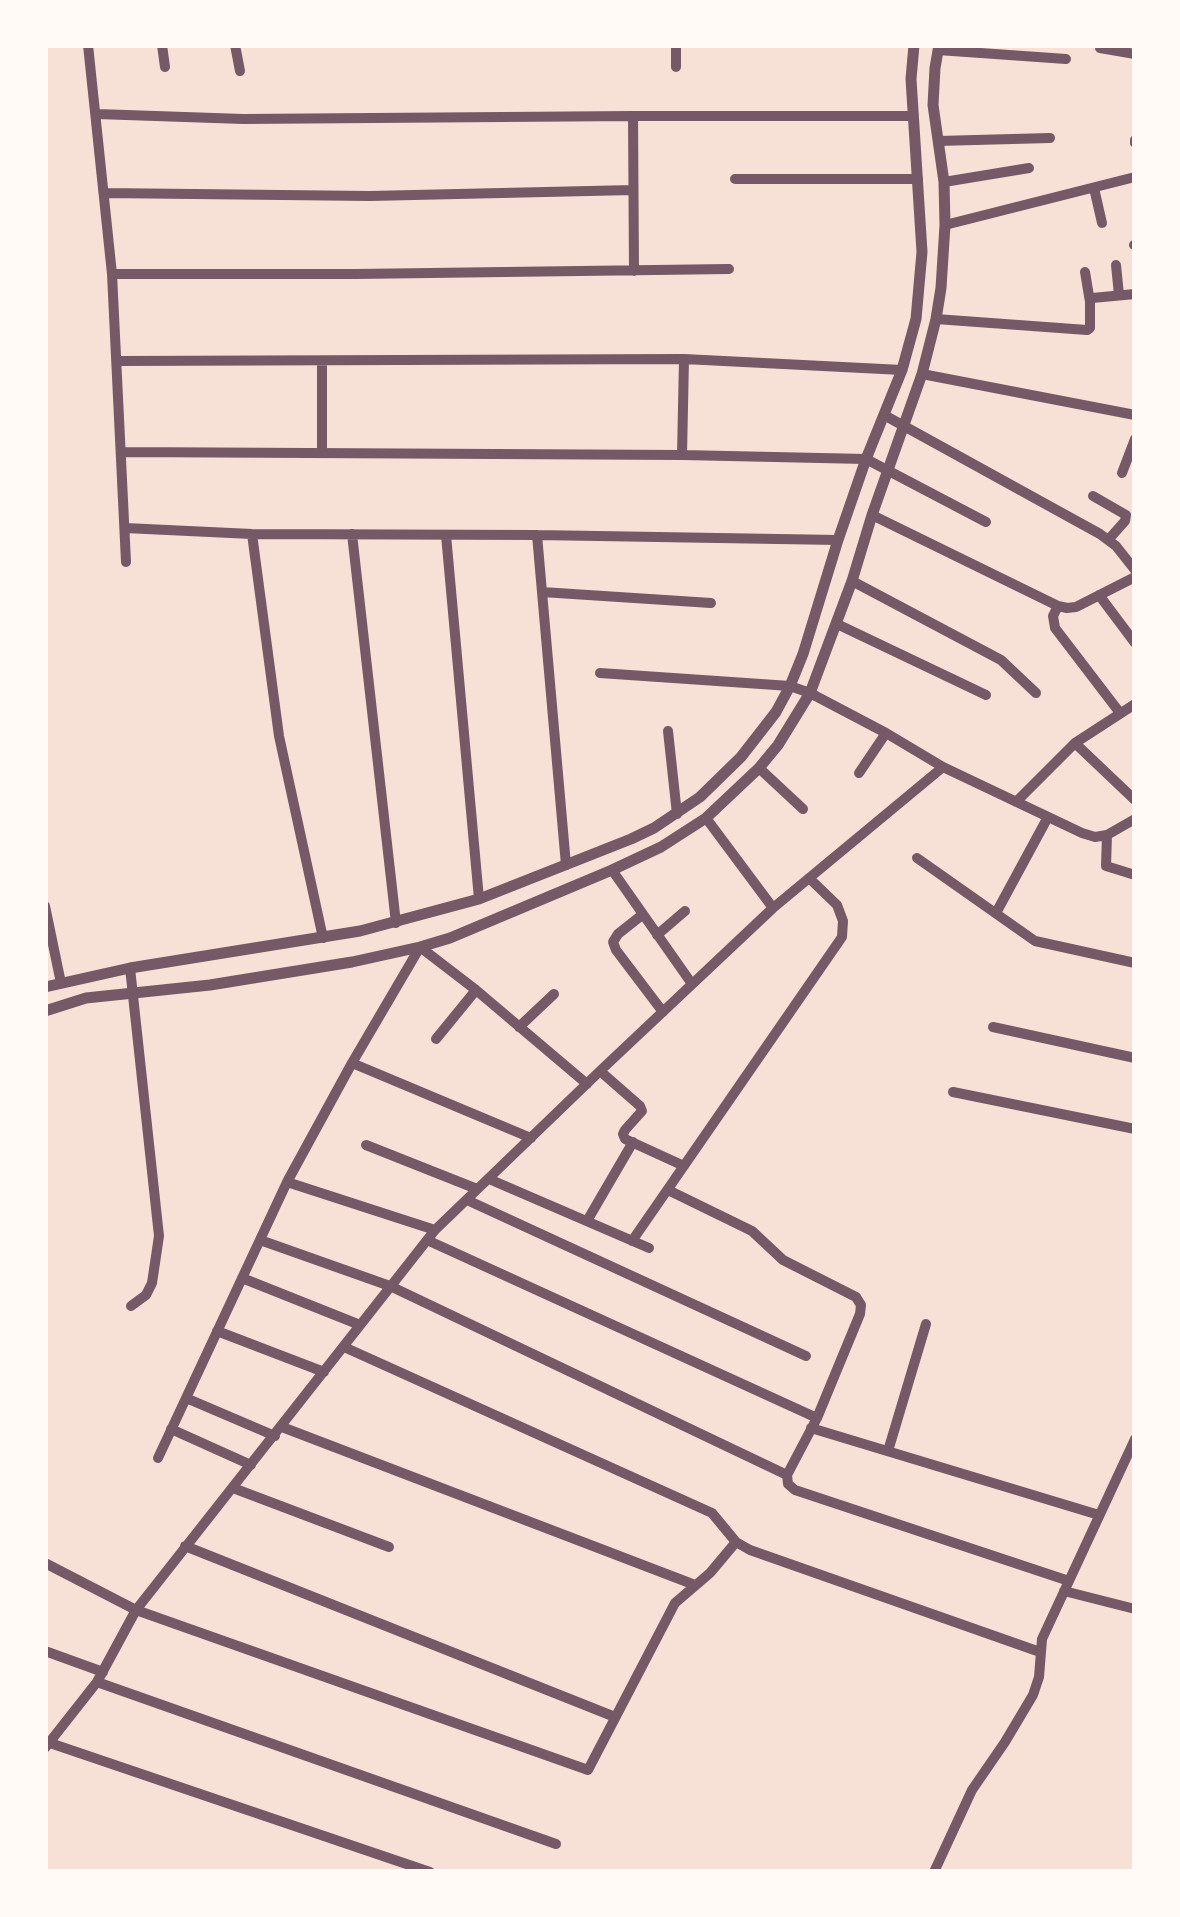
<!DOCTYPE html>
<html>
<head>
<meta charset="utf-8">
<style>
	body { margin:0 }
	#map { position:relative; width:1180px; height:1917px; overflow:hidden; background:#f7e1d7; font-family:"PT Sans Narrow",sans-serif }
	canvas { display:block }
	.frame { position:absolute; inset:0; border:48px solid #fffaf5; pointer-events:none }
</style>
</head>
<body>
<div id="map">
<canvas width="1180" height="1917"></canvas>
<div class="frame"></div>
</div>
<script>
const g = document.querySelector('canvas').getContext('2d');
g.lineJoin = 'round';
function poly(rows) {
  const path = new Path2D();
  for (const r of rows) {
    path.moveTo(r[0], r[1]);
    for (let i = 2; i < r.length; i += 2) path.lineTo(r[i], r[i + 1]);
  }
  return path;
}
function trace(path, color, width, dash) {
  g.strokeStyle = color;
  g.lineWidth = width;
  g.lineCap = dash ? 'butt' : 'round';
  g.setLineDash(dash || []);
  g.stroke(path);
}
trace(poly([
	[88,45,112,274,126,562],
	[162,45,165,67],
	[235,45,240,71],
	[1100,48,1135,54],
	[938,50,1066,59],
	[676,67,676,45],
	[97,114,243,119,633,116,913,116],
	[633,116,634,271],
	[1135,140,1135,143],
	[938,141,1050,138],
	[735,179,918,179],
	[944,182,1029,168],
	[1094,188,1102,223],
	[104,193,370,196,633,190],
	[945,225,1135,177],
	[1134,245,1135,245],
	[1116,265,1119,295],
	[1085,272,1090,302],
	[112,274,355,274,729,269],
	[936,319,1087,330,1090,328,1090,302,1092,298,1135,294],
	[118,361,684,359,902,370],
	[322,361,322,453],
	[922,374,1135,415],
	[884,415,1100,534,1116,546,1135,570],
	[122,452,682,455,866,459,986,522],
	[682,455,684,359],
	[1122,473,1135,439],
	[1093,496,1126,515,1125,521,1109,539],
	[872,515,1058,606,1067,608,1076,607,1135,577],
	[125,528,252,534,537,535,838,540],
	[252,534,279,736,323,938],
	[352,534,396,923],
	[446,535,479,899],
	[537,535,566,865],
	[852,581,1001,660,1036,693],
	[542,592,711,603],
	[1099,595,1135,643],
	[1058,606,1053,616,1055,628,1120,713],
	[837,624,986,695],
	[600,673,790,686,810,693,886,733,943,767,1082,833,1095,837,1107,835,1135,819],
	[668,731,677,814],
	[1075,743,1135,800],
	[759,768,803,809],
	[859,773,886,733],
	[1016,802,1075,743,1135,704],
	[706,818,773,908],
	[1107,835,1106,866,1135,875],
	[917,858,1035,941,1135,963],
	[612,870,692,984],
	[45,906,61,983],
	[996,913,1048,817],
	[642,915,618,934,613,942,616,950,663,1012],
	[657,935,685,911],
	[130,968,159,1236,152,1283,146,1295,131,1306],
	[519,1027,554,994],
	[993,1027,1135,1058],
	[436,1039,476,990],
	[352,1063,531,1138],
	[600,1071,640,1106,642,1111,625,1130,623,1134,625,1139,684,1166],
	[953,1092,1135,1129],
	[366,1145,477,1189],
	[489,1179,649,1248],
	[287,1182,435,1230],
	[668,1190,752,1231,783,1260,856,1297,861,1305,860,1314,817,1418,787,1475],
	[467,1200,806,1356],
	[587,1221,633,1142],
	[260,1240,390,1286,787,1475,788,1484,795,1490,1069,1581],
	[427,1240,817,1418],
	[632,1241,842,937,843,921,837,905,809,878],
	[242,1278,360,1325],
	[217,1331,324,1372],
	[344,1347,712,1513,736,1542,750,1550,1040,1652],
	[186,1398,275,1436],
	[282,1427,695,1585],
	[811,1428,1099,1515],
	[171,1429,251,1465],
	[888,1451,926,1324],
	[158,1458,287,1182,352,1063,420,947,476,990,587,1084],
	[233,1488,389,1547],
	[185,1546,615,1717],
	[45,1563,136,1610,588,1770,675,1603,710,1573,736,1542],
	[1064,1591,1135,1609],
	[45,1651,103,1672],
	[97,1682,556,1844],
	[50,1743,430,1872],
	[45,1748,97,1682,136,1610,435,1230,600,1071,773,908,943,767],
	[934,1872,972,1790,1005,1742,1033,1695,1039,1677,1042,1639,1135,1439]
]), '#755966', 10);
trace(poly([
	[45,987,130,968,360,931,479,899,631,839,654,828,700,797,741,757,776,712,790,686,803,654,838,540,866,459,902,370,916,319,922,252,911,79,914,45],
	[45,1011,86,998,210,985,352,962,420,947,450,938,612,870,661,847,706,818,759,768,778,745,810,693,852,581,872,515,922,374,936,319,941,288,945,225,944,182,933,105,935,68,939,45]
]), '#755966', 11);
</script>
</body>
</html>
